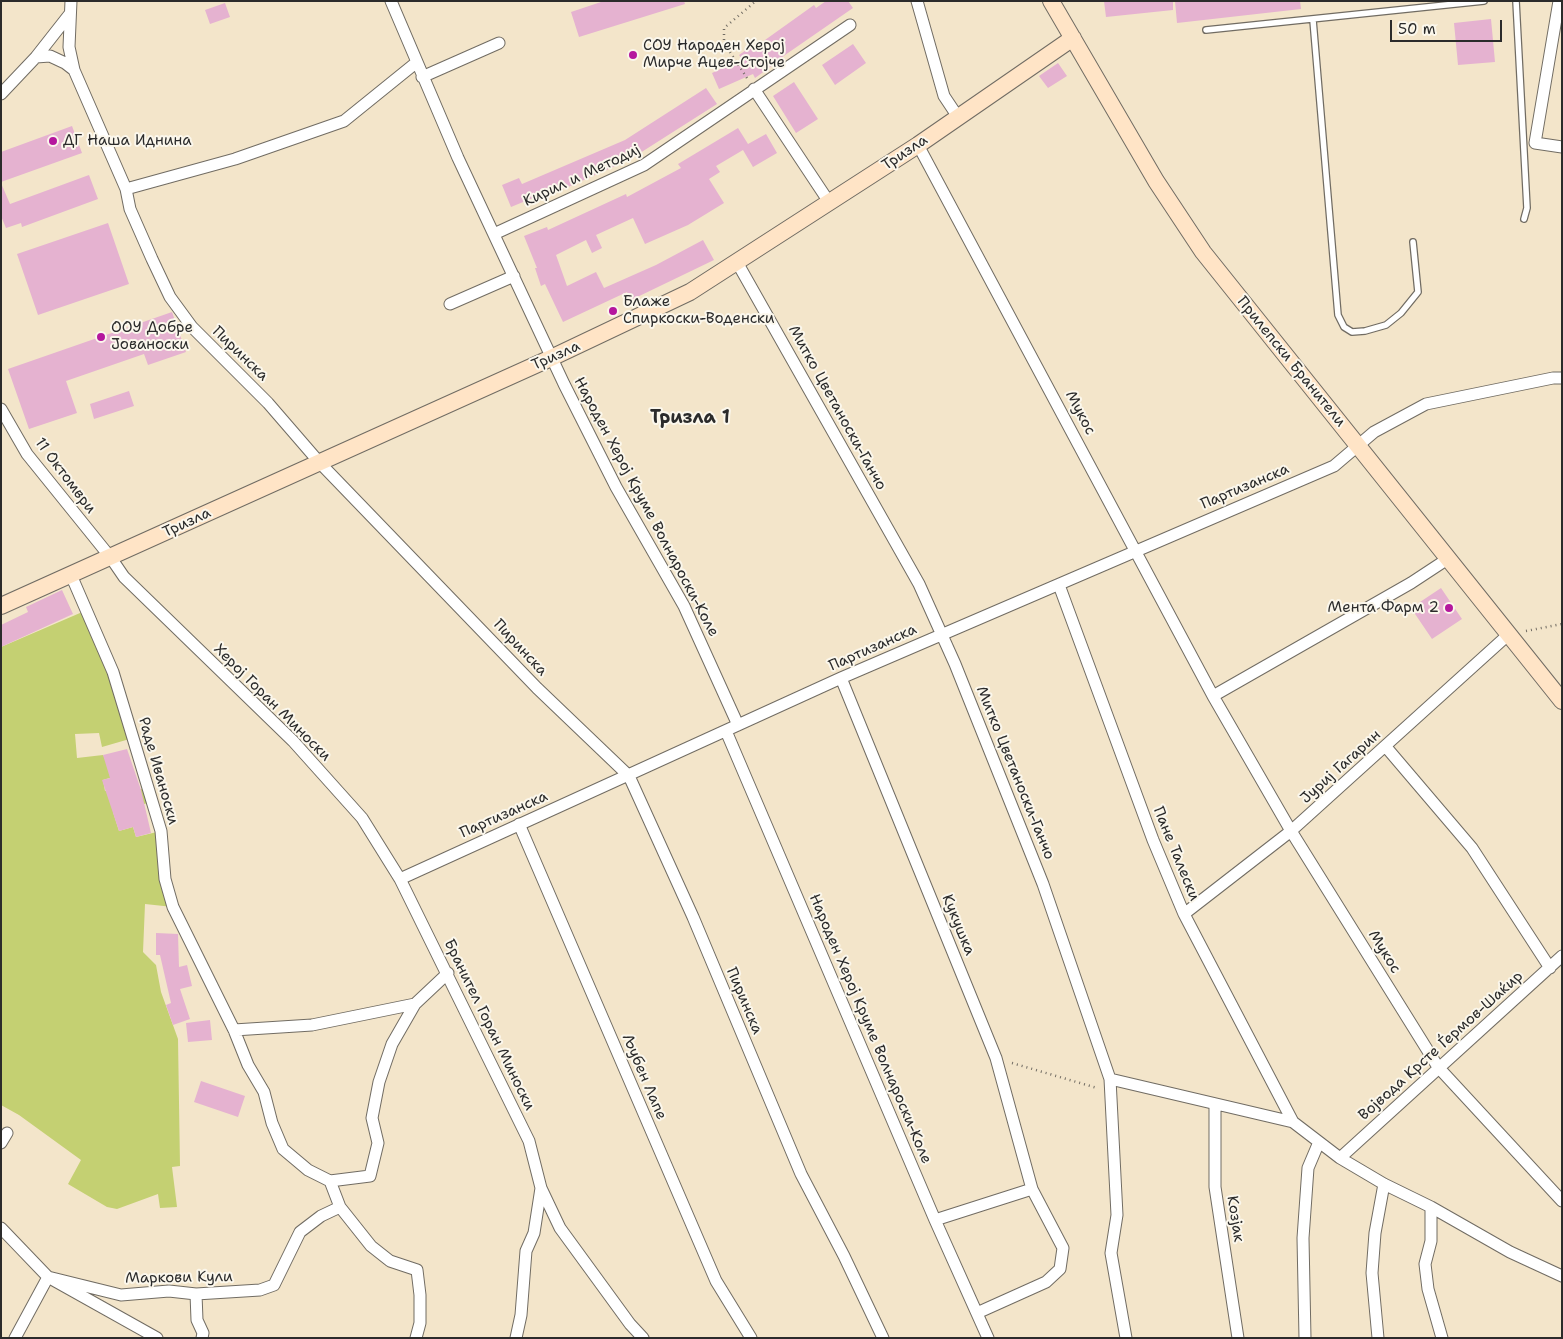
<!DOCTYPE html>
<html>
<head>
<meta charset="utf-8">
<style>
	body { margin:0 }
	#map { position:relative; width:1563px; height:1339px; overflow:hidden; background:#f3e5ca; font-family:"Shantell Sans",sans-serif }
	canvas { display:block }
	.frame { position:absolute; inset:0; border:2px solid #2b2b2b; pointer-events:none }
	.scale { position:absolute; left:1390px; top:20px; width:112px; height:22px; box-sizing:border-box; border:2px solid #2b2b2b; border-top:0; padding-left:6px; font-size:15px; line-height:18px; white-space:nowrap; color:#2b2b2b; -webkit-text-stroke:4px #fbf7ec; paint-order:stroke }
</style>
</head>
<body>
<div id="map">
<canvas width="1563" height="1339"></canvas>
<div class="frame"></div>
<div class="scale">50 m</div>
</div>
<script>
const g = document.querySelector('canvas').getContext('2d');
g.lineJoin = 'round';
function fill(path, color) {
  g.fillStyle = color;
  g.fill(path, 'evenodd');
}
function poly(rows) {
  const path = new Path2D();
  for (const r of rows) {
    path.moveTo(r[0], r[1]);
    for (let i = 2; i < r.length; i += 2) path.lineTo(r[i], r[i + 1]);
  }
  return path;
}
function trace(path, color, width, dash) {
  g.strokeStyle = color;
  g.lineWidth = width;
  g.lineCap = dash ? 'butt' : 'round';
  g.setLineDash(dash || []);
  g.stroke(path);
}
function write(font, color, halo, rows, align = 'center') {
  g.font = font + ' "Shantell Sans",sans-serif';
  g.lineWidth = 4;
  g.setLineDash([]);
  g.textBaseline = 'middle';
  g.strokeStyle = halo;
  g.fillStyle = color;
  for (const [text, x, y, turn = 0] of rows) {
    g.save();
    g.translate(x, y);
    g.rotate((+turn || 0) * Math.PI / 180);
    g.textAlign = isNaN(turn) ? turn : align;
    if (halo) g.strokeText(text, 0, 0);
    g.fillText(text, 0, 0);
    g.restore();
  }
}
fill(poly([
	[87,610,133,738,102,747,99,733,75,734,77,758,103,755,116,776,103,780,105,791,118,787,121,795,148,787,152,802,113,812,119,831,133,827,136,837,161,831,173,907,145,904,143,952,156,965,161,992,178,1039,180,1166,172,1167,177,1207,160,1208,158,1194,117,1209,107,1207,68,1184,81,1160,19,1115,1,1105,1,647]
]), '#c4d072');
fill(poly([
	[604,1,684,1,685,4,579,37,571,12],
	[826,1,848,1,853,8,772,64,773,65,755,78,753,74,719,89,712,73,742,59,739,55,756,43,758,45,814,5,816,8],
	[1104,1,1173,1,1173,10,1106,17],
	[1175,1,1300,1,1301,9,1177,23],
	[225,3,230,17,210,24,205,10],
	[1491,19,1495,62,1458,65,1454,23],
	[853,44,866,63,835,85,822,65],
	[1058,63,1067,76,1048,88,1039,76],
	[794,82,818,119,796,133,773,96],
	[706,88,717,104,629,160,541,199,540,195,511,207,502,185,519,178,522,184,625,140],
	[72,126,82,153,1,182,1,152],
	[738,128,748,144,766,134,777,153,753,167,743,150,716,166,720,172,709,179,724,203,688,225,645,244,633,218,596,235,602,248,592,253,586,240,556,255,567,286,596,272,604,288,656,265,703,240,714,260,631,300,627,292,563,322,545,284,541,286,535,268,537,268,524,236,547,227,548,230,626,194,627,197,681,168,678,164],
	[89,175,98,199,22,227,21,223,6,228,1,216,1,183,10,204],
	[108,223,129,284,38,315,17,254],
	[172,312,186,352,148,365,144,354,66,381,77,413,29,429,8,369],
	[129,391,134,406,94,419,90,404],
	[1441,588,1462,619,1432,639,1411,608],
	[62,590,73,614,1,647,1,625,28,612,26,607],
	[127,749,141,790,151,833,136,837,133,827,119,831,102,780,110,778,103,755],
	[156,933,178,934,179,967,187,965,192,986,180,989,190,1019,173,1025,166,1005,171,1003,160,955,156,955],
	[210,1020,212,1040,188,1042,186,1023],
	[201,1081,245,1096,238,1117,194,1102]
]), '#e5b2d0');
const lane = poly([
	[1516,1,1527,208,1524,219],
	[1313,20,1338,315,1344,327,1352,332,1365,331,1386,325,1401,313,1418,292,1413,242],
	[1206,30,1484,1]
]);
const street = poly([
	[71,1,69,47,74,70],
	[391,1,458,158,564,384,616,487,684,606,738,725],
	[917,1,944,96,958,117],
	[1559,1,1535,143,1562,147],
	[36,57,50,56,65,63,74,70,126,189,130,209,152,259,170,297,192,327,268,403,319,462,537,688,629,776,693,917,801,1174,844,1256,883,1338],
	[422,77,499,43],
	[754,89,829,202],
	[1,94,36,57,69,15],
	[918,145,1213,696,1291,831,1438,1067,1562,1201],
	[126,189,235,159,344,121,417,62],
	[494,234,644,165,850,25],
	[738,264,919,584,955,664,1043,884,1110,1079,1117,1215,1111,1253,1126,1338],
	[450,304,514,276],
	[1,409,27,454,111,558,124,577,293,741,362,818,400,879,529,1141,541,1188,560,1228,630,1324,643,1338],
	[71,575,113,672,133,738,161,831,165,879,173,907,234,1030,248,1065,264,1092,272,1123,283,1149,308,1170,330,1181,340,1207,371,1246,390,1261,417,1270,420,1295,420,1323,416,1338],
	[1059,585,1153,840,1184,914,1293,1122],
	[841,678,996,1058,1032,1189,1063,1248,1060,1269,1046,1282,977,1313],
	[1213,696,1411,583,1449,558],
	[726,731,935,1220,988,1338],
	[1386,747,1472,848,1550,968],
	[519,824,716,1281,751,1338],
	[400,879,841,678,1334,466,1374,432,1426,404,1553,378,1562,378],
	[1184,914,1291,831,1509,634],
	[234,1030,312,1025,415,1004],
	[1110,1079,1293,1122,1340,1158,1384,1184,1431,1207,1510,1252,1562,1276],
	[1215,1104,1215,1187,1238,1338],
	[1,1143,7,1133],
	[1340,1158,1562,956],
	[330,1181,370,1176,378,1143,372,1118,379,1082,392,1044,415,1004,448,973],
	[1431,1207,1431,1241,1425,1264,1428,1289,1442,1338],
	[935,1220,1032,1189],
	[1,1228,48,1277,157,1338],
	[48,1277,121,1295,169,1291,196,1294,260,1290,274,1285,300,1232,321,1216,340,1207],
	[196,1294,197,1320,203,1333,202,1338],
	[15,1338,48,1277],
	[516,1338,521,1315,526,1251,534,1233,541,1188],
	[1305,1338,1303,1238,1308,1168,1319,1142],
	[1378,1338,1372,1273,1375,1233,1384,1184]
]);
const secondary = poly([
	[1051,1,1156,181,1203,252,1562,701],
	[1,606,551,358,690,292,918,145,1073,38]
]);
trace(lane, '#716c63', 8);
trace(street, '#716c63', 13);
trace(secondary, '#716c63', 18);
trace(poly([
	[747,78,724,43,724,28,756,1],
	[1526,631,1562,624],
	[1012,1063,1097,1088]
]), '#716c63', 2.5, [1, 4]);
trace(lane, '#fff', 5.5);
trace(street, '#fff', 11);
trace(secondary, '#ffe4c6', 16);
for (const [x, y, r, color] of [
	[633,55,5,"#b5179e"],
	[53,141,5,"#b5179e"],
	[613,311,5,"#b5179e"],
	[101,337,5,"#b5179e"],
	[1449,608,5,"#b5179e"]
]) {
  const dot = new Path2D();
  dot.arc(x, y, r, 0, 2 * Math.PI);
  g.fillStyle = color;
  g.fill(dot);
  trace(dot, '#fbf7ec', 2);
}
write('15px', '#2b2b2b', '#fbf7ec', [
	["СОУ Народен Херој",643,46],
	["Мирче Ацев-Стојче",643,63],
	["ДГ Наша Иднина",63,141],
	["Блаже",623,302],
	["Спиркоски-Воденски",623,319],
	["ООУ Добре",111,328],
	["Јованоски",111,345],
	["Мента Фарм 2",1439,608,"right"]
], 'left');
write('15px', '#2b2b2b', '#fbf7ec', [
	["Тризла",905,153,-34],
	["Кирил и Методиј",582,176,-25],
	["Пиринска",240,354,44],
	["Тризла",556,356,-24],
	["Прилепски Бранители",1291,362,51],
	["Митко Цветаноски-Ганчо",837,408,61],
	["Мукос",1080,413,62],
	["11 Октомври",65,476,53],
	["Партизанска",1245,487,-23],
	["Народен Херој Круме Волнароски-Коле",646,507,62],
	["Тризла",187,523,-25],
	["Пиринска",520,648,47],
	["Партизанска",873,648,-24],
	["Херој Горан Миноски",272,703,45],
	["Јуриј Гагарин",1341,767,-42],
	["Раде Иваноски",158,771,74],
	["Митко Цветаноски-Ганчо",1015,773,68],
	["Партизанска",504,815,-24],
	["Пане Талески",1176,854,68],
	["Кукушка",958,925,68],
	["Мукос",1384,952,58],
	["Пиринска",744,1001,67],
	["Бранител Горан Миноски",489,1025,64],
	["Народен Херој Круме Волнароски-Коле",870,1029,67],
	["Војвода Крсте Ѓермов-Шаќир",1441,1046,-42],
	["Љубен Лапе",644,1077,67],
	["Козјак",1235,1219,81],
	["Маркови Кули",179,1278,-1]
]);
write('bold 18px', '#2b2b2b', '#fbf7ec', [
	["Тризла 1",690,418]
]);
</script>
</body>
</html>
